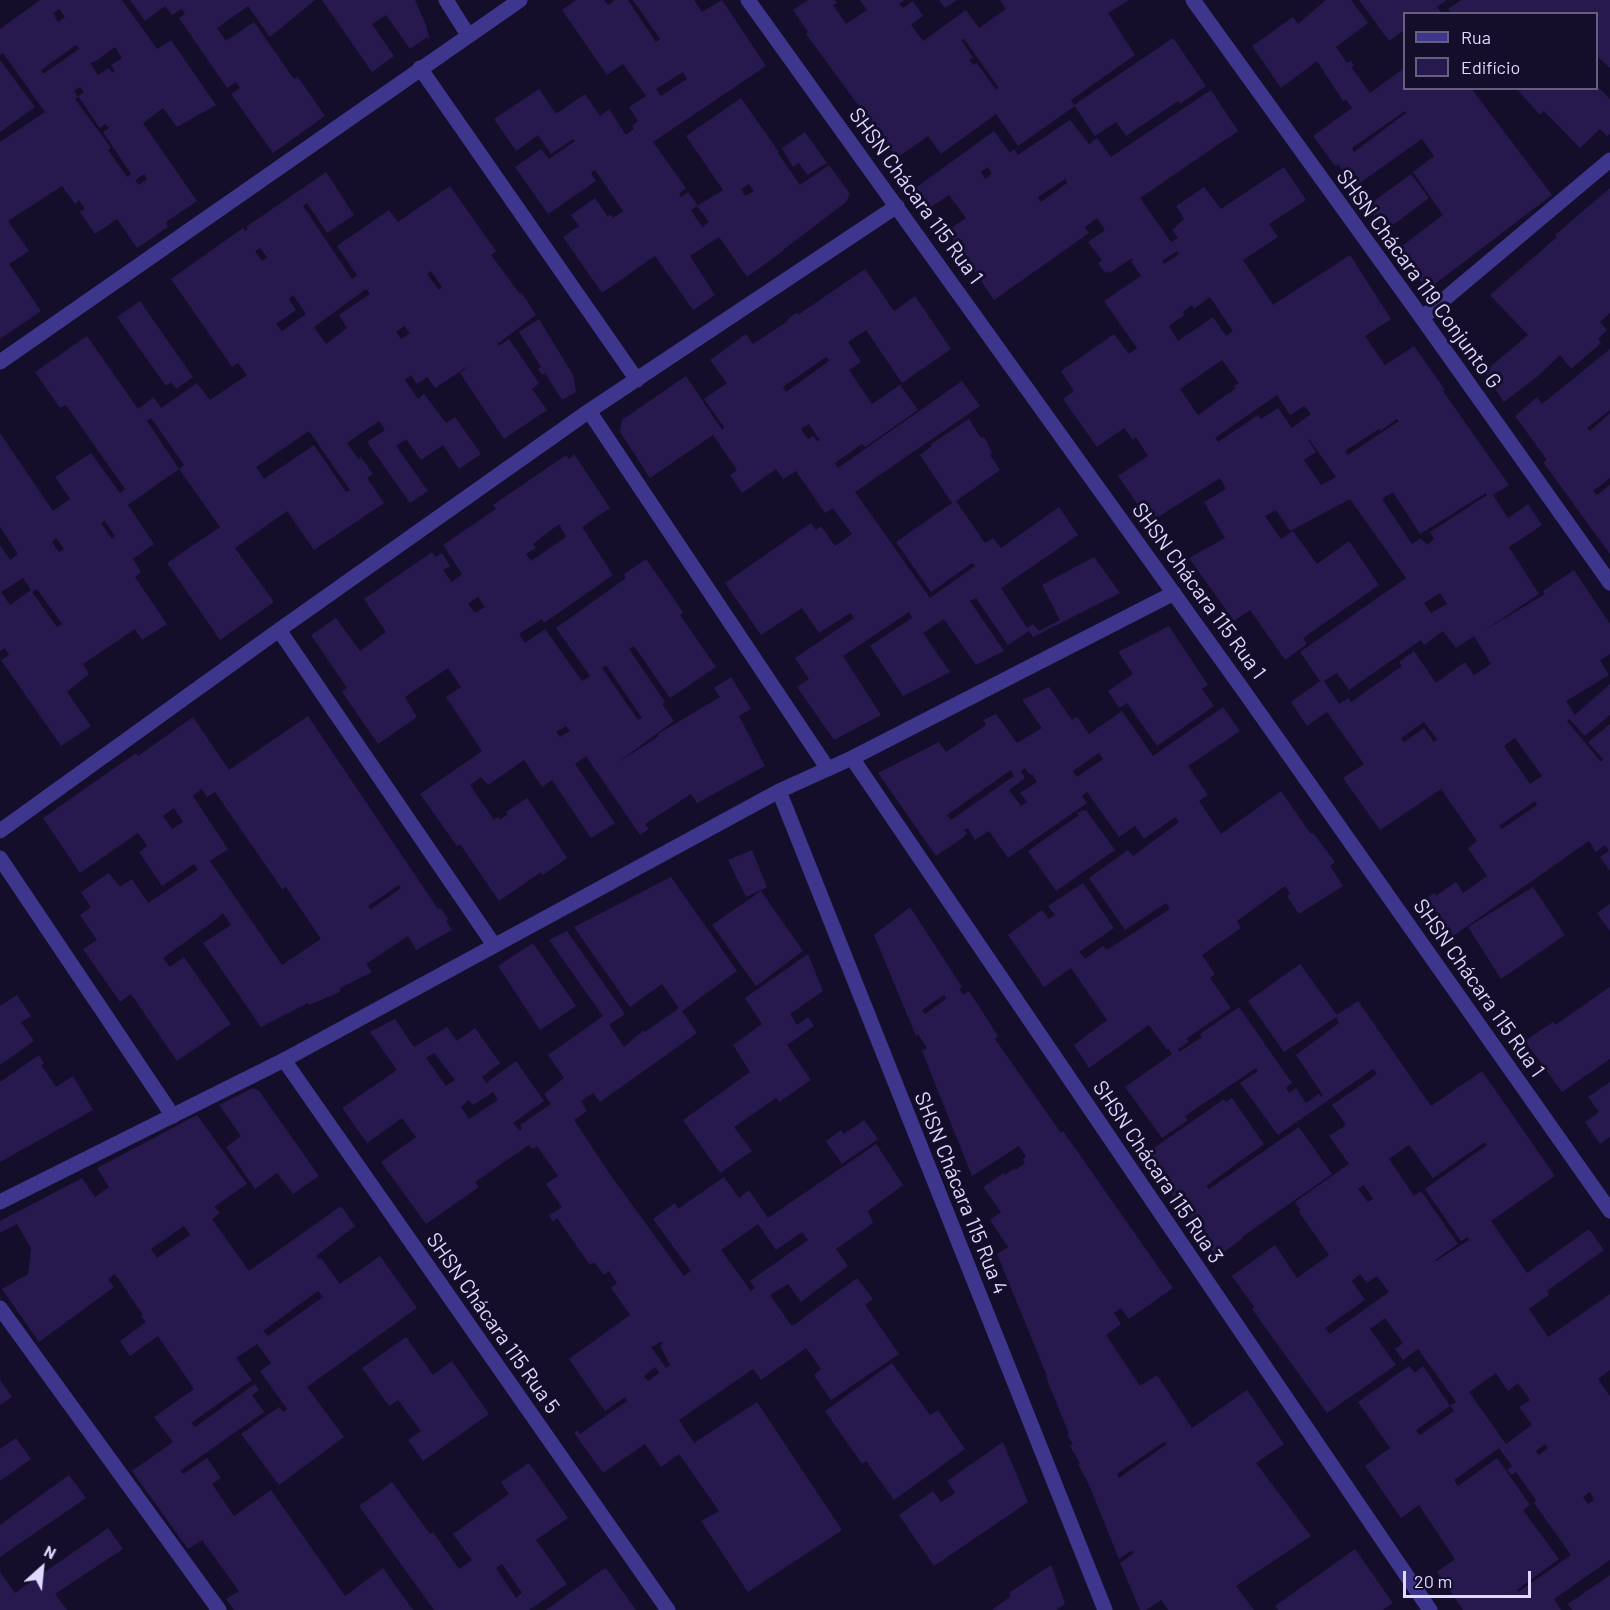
<!DOCTYPE html>
<html>
<head>
<meta charset="utf-8">
<style>
	body { margin:0 }
	#map { position:relative; width:1610px; height:1610px; overflow:hidden; background:#150e2a; font-family:Barlow,sans-serif }
	canvas { display:block }
	.legend { position:absolute; left:1403px; top:12px; width:195px; height:78px; box-sizing:border-box; background:#150e2a; border:2px solid #665f7f; margin:0; padding:8px 10px; list-style:none; font-size:18px; color:#dfd8ff }
	.legend li { display:flex; align-items:center; gap:12px; height:30px }
	.legend b { width:30px; border:2px solid #665f7f }
	.north { position:absolute; left:12px; top:1538px; width:60px; height:60px; -webkit-text-stroke:4px #150e2a; paint-order:stroke; rotate:27deg; font-size:16px; font-weight:700; line-height:24px; text-align:center; color:#dfd8ff }
	.north::after { content:''; display:block; margin:auto; width:21px; height:27px; background:#dfd8ff; clip-path:polygon(50% 0,100% 100%,50% 72%,0 100%) }
	.scale { position:absolute; left:1403px; top:1571px; width:128px; height:27px; box-sizing:border-box; border:3px solid #dfd8ff; border-top:0; padding-left:8px; font-size:18px; line-height:21px; white-space:nowrap; color:#dfd8ff; -webkit-text-stroke:4px #150e2a; paint-order:stroke }
</style>
</head>
<body>
<div id="map">
<canvas width="1610" height="1610"></canvas>
<ul class="legend">
<li><b style="height:8px;background:#3e368d"></b>Rua</li>
<li><b style="height:16px;background:#27194d"></b>Edifício</li>
</ul>
<div class="north">N</div>
<div class="scale">20 m</div>
</div>
<script>
const g = document.querySelector('canvas').getContext('2d');
g.lineJoin = 'round';
function fill(path, color) {
  g.fillStyle = color;
  g.fill(path, 'evenodd');
}
function poly(rows) {
  const path = new Path2D();
  for (const r of rows) {
    path.moveTo(r[0], r[1]);
    for (let i = 2; i < r.length; i += 2) path.lineTo(r[i], r[i + 1]);
  }
  return path;
}
function trace(path, color, width, dash) {
  g.strokeStyle = color;
  g.lineWidth = width;
  g.lineCap = dash ? 'butt' : 'round';
  g.setLineDash(dash || []);
  g.stroke(path);
}
function write(font, color, halo, rows, align = 'center') {
  g.font = font + ' Barlow,sans-serif';
  g.lineWidth = 6;
  g.setLineDash([]);
  g.textBaseline = 'middle';
  g.strokeStyle = halo;
  g.fillStyle = color;
  for (const [text, x, y, turn = 0] of rows) {
    g.save();
    g.translate(x, y);
    g.rotate((+turn || 0) * Math.PI / 180);
    g.textAlign = isNaN(turn) ? turn : align;
    if (halo) g.strokeText(text, 0, 0);
    g.fillText(text, 0, 0);
    g.restore();
  }
}
fill(poly([
	[40,0,122,0,157,49,171,40,216,105,177,127,163,108,143,123,197,201,166,222,168,227,137,248,117,219,95,234,80,212,85,209,79,200,75,204,62,186,8,221,29,251,9,264,41,311,0,339,0,142,45,112,3,53,0,55,0,29],
	[59,9,65,17,58,22,53,13],
	[76,45,79,49,43,74,41,70],
	[115,47,122,58,111,65,115,71,112,73,109,68,98,75,90,63,96,61],
	[80,87,84,92,78,96,100,128,105,124,109,128,103,132,131,174,127,177,108,150,111,148,75,99,78,97,74,91],
	[144,174,147,179,139,185,135,180],
	[130,0,315,0,270,37,248,6,217,28,226,41,254,22,294,79,298,77,325,116,273,153,231,94,240,88,236,82,227,88,179,18,185,14,182,9,172,15,165,6,145,21],
	[322,0,415,0,426,25,430,41,427,37,410,49,386,15,372,24,394,56,372,72],
	[576,0,604,0,608,5,615,0,628,0,656,42,660,39,633,0,694,0,702,12,722,0,766,66,653,142,686,188,679,194,681,197,688,192,697,204,697,206,691,210,702,227,709,222,697,206,723,190,686,136,741,98,779,152,778,153,800,185,829,165,850,194,846,202,783,250,783,251,747,277,719,237,690,256,715,295,693,310,655,256,602,293,563,237,579,226,571,215,595,198,608,217,610,214,613,218,623,211,595,170,591,173,596,181,548,214,515,167,541,149,549,159,575,141,573,139,551,154,538,135,516,151,494,119,539,89,556,114,585,94,600,116,609,109,626,135,634,129,632,126,638,121,629,107,646,96,623,64,607,75,562,10],
	[683,72,687,79,661,96,656,89],
	[749,184,754,191,745,196,741,189],
	[808,0,835,0,837,3,833,5,846,24,867,10,860,0,905,0,899,4,903,8,913,1,923,16,911,25,923,41,966,10,979,28,1006,9,1000,0,1129,0,1108,13,1135,55,1071,100,1074,105,1173,38,1206,86,1180,104,1178,101,1126,136,1116,122,1095,136,1074,105,1075,106,1018,146,996,114,941,154,928,136,897,158,806,34,808,32,793,10],
	[964,39,999,88,996,90,977,63,973,65,969,60,973,58,961,40],
	[939,0,957,0,945,8],
	[1326,0,1351,0,1368,23,1336,47,1347,63,1351,61,1354,66,1351,67,1370,93,1404,68,1404,88,1471,88,1552,195,1427,290,1398,249,1443,215,1413,172,1434,156,1422,139,1354,187,1338,164,1335,166,1313,136,1352,108,1346,100,1343,101,1317,61,1281,88,1252,46,1293,17,1298,24],
	[1405,111,1406,113,1354,152,1352,148],
	[1359,0,1447,0,1437,7,1442,14,1404,14,1404,30,1389,41],
	[1461,0,1610,0,1610,68,1596,55,1596,14,1452,14,1448,9],
	[0,60,35,107,0,132],
	[1596,85,1610,99,1610,134,1607,136,1600,129,1580,148,1544,111,1540,115,1516,88,1596,88],
	[1211,90,1238,131,1140,198,1171,242,1178,238,1172,230,1184,219,1176,206,1204,187,1221,209,1284,167,1306,200,1269,224,1278,237,1243,260,1273,305,1350,255,1391,319,1365,336,1385,365,1414,346,1445,390,1443,391,1509,485,1493,495,1508,518,1528,504,1542,525,1509,547,1539,594,1482,632,1545,594,1543,591,1574,570,1610,624,1610,654,1600,660,1609,675,1566,701,1575,715,1610,684,1610,715,1585,736,1569,719,1567,721,1601,762,1603,759,1588,742,1610,724,1610,871,1600,857,1609,851,1605,845,1596,852,1589,841,1453,936,1427,898,1434,893,1436,896,1456,882,1463,893,1487,876,1468,848,1477,841,1441,789,1380,830,1343,778,1364,764,1327,712,1307,726,1291,702,1320,681,1300,652,1406,578,1350,499,1290,531,1276,510,1265,516,1281,539,1293,531,1317,564,1349,541,1379,585,1303,638,1307,644,1285,660,1250,610,1234,621,1189,558,1225,538,1204,502,1226,489,1220,478,1150,522,1118,476,1148,456,1136,437,1133,440,1124,428,1097,447,1063,399,1074,391,1061,371,1114,334,1129,354,1137,348,1104,301,1141,276,1131,261,1133,260,1132,258,1110,273,1108,271,1105,273,1098,263,1102,260,1088,242,1105,230,1097,218,1085,227,1089,233,994,300,947,231,966,218,949,195,928,209,914,189,994,131,1010,153,1014,149,1018,155,1070,120,1089,144,1097,138,1111,157],
	[988,167,992,174,985,179,981,172],
	[1065,179,1067,183,1041,202,1037,198],
	[1177,251,1179,254,1164,264,1162,261],
	[1210,297,1233,331,1226,336,1213,317,1178,341,1169,326,1184,315,1183,312,1192,305,1194,309],
	[1222,360,1239,383,1234,386,1236,388,1198,415,1180,389],
	[1277,395,1290,415,1304,406,1311,414,1292,428,1278,408,1261,419,1258,415,1218,442,1215,438],
	[1397,419,1399,421,1348,455,1345,451,1379,429,1380,431],
	[1309,439,1336,477,1321,485,1304,460,1316,452,1308,440],
	[1393,492,1420,534,1486,493,1487,495,1430,532,1434,539,1427,545,1421,538,1412,544,1382,499],
	[1440,593,1447,604,1431,613,1424,603],
	[1443,631,1456,648,1474,636,1491,664,1474,675,1465,662,1436,683,1414,651,1399,662,1402,666,1351,702,1348,698,1339,704,1324,681,1337,673,1349,690,1421,640,1424,645],
	[1424,722,1437,739,1434,742,1424,728,1404,742,1401,738],
	[1515,738,1542,776,1530,784,1504,746],
	[1535,801,1537,805,1502,829,1499,826],
	[805,132,827,163,807,175,799,163,793,167,782,148],
	[326,172,354,215,327,233,307,203,303,206,352,279,357,275,337,246,389,210,398,222,450,186,496,251,491,255,520,294,522,293,536,315,497,344,499,346,509,339,539,383,532,389,547,410,504,439,460,373,470,365,435,388,427,377,417,384,411,375,405,380,418,399,424,394,446,423,455,417,481,454,459,469,443,445,421,460,406,439,396,446,428,491,410,503,367,442,385,430,379,421,347,443,358,459,361,457,373,474,367,478,384,503,314,550,287,511,235,548,274,602,220,640,167,563,220,527,179,469,128,505,154,544,133,559,141,572,135,577,167,624,142,640,135,629,83,664,89,674,67,692,91,726,61,746,1,660,9,655,5,648,0,651,0,545,10,560,18,554,0,527,0,433,53,511,70,499,55,477,91,453,120,493,125,489,66,405,60,408,35,372,87,336,138,409,154,397,161,408,197,383,210,400,247,375,238,363,232,367,171,279,243,228,245,231,248,229,246,227],
	[260,248,267,257,262,261,255,251],
	[431,271,442,287,439,290,427,274],
	[366,289,370,294,339,315,347,328,326,344,314,327],
	[293,295,306,314,282,331,276,324,296,310,289,299],
	[404,326,410,333,401,339,396,332],
	[151,418,184,465,179,469,147,421],
	[309,431,350,490,346,492,314,445,264,479,256,467],
	[105,521,115,536,112,539,101,523],
	[56,538,64,549,59,552,52,542],
	[23,578,31,590,10,605,1,592],
	[37,589,62,624,57,627,32,592],
	[1411,174,1429,198,1385,231,1367,206],
	[1610,188,1610,313,1600,322,1607,330,1598,339,1601,343,1571,369,1560,355,1538,376,1504,402,1484,372,1528,335,1490,295,1557,237,1555,235],
	[865,269,894,311,915,296,951,349,902,383,866,330,848,342,861,362,849,370,872,404,900,385,918,410,865,447,862,444,835,463,838,468,962,381,980,406,855,492,930,598,975,566,972,563,931,592,896,542,952,503,920,455,932,446,931,444,969,419,980,437,985,438,992,453,990,455,1000,470,956,501,985,543,993,538,1001,548,1059,507,1078,535,1001,588,1027,628,1033,624,1039,631,1060,620,1042,585,1094,557,1120,593,1033,637,1029,631,1008,645,976,598,970,601,1004,651,976,665,944,619,923,633,950,672,903,696,870,646,912,618,909,612,843,656,881,715,834,740,797,687,809,679,795,658,854,618,850,613,819,633,802,608,761,635,725,583,811,523,816,530,821,526,835,546,852,534,833,508,825,513,796,471,783,479,776,469,742,493,730,475,737,470,713,435,650,478,620,432,622,420,686,376,722,430,724,427,704,399,727,383,710,360,746,334,753,344,788,321,787,320,797,312,798,315],
	[826,357,829,361,786,392,783,387],
	[809,424,819,439,820,440,817,441,813,436,808,439,801,429],
	[140,301,193,377,176,389,171,382,166,386,117,317],
	[539,319,573,375,576,392,562,400,545,373,542,375,538,369,541,367,519,332],
	[1610,349,1610,410,1587,428,1590,431,1610,413,1610,478,1593,491,1597,495,1610,485,1610,554,1543,462,1547,460,1515,416,1537,397,1542,404],
	[574,454,610,508,582,527,613,575,544,623,542,619,519,634,525,643,545,629,582,681,590,676,556,628,626,578,624,574,646,559,683,612,680,615,716,667,670,698,634,646,629,649,665,702,662,704,674,721,617,763,659,736,658,734,720,697,714,688,731,677,751,709,739,716,765,766,697,803,691,794,645,824,649,829,640,835,586,756,575,764,615,823,591,838,552,780,542,787,524,760,488,785,481,777,470,785,494,820,498,817,500,820,508,814,506,812,527,798,567,858,543,875,541,872,499,901,460,844,457,846,420,794,482,751,446,697,461,687,448,668,405,697,417,717,378,744,342,692,347,688,311,635,336,618,360,651,375,640,386,632,364,599,432,552,436,557,442,553,450,566,443,570,452,582,462,574,443,545,496,509,493,505,566,455,569,459],
	[559,524,566,537,531,561,526,554,536,548,533,544],
	[478,597,485,607,475,613,468,604],
	[606,665,642,718,638,720,602,668],
	[566,726,570,731,560,737,556,732],
	[1169,626,1208,685,1202,689,1214,706,1157,746,1127,703,1119,708,1108,691,1133,674,1118,652],
	[1049,687,1072,720,1077,717,1089,734,1122,711,1153,756,1223,707,1240,731,1188,766,1208,795,1199,801,1221,834,1281,791,1311,834,1313,833,1335,862,1330,866,1343,886,1299,914,1287,896,1290,893,1285,886,1237,921,1241,928,1202,955,1215,974,1210,978,1231,1008,1186,1039,1189,1042,1178,1049,1179,1052,1202,1037,1200,1034,1239,1007,1292,1083,1286,1088,1289,1093,1296,1088,1306,1103,1319,1094,1321,1097,1323,1095,1296,1055,1339,1023,1336,1017,1284,1052,1248,1001,1300,964,1337,1015,1358,1001,1431,1106,1482,1071,1555,1176,1491,1221,1527,1273,1589,1229,1604,1250,1547,1291,1549,1295,1529,1309,1548,1337,1610,1294,1610,1370,1598,1379,1610,1396,1610,1560,1554,1599,1561,1610,1463,1610,1437,1572,1455,1559,1419,1505,1401,1518,1365,1466,1390,1448,1358,1402,1409,1366,1415,1373,1423,1366,1450,1406,1416,1430,1420,1435,1454,1411,1450,1406,1456,1402,1418,1349,1403,1360,1395,1349,1403,1343,1385,1318,1370,1329,1396,1365,1327,1413,1252,1309,1254,1307,1232,1276,1275,1245,1297,1278,1329,1255,1299,1212,1300,1210,1295,1202,1349,1164,1329,1136,1346,1125,1332,1105,1377,1074,1373,1069,1278,1135,1240,1083,1258,1071,1256,1068,1185,1116,1188,1120,1162,1138,1125,1087,1172,1054,1169,1049,1167,1050,1149,1025,1089,1068,1074,1045,1107,1020,1071,968,1044,987,1008,935,1042,910,1049,919,1055,915,1048,906,1083,883,1114,928,1079,952,1085,959,1103,946,1107,950,1170,909,1166,903,1125,930,1089,878,1128,850,1133,856,1179,822,1175,817,1144,839,1135,826,1119,837,1087,792,1082,796,1087,803,1008,858,989,831,975,840,968,828,964,830,967,833,964,837,936,856,878,773,939,742,946,752,986,725,983,720,996,714,1017,743,1042,728,1022,700],
	[1099,753,1103,759,1077,777,1073,771],
	[1025,768,1030,775,1032,774,1037,782,1020,793,1027,802,1021,806,1009,790,1025,778,1021,771],
	[1011,770,1014,776,951,820,947,815],
	[1485,1142,1487,1145,1425,1189,1461,1241,1468,1237,1469,1240,1436,1261,1435,1260,1458,1244,1421,1191,1414,1196,1389,1159,1409,1145,1433,1178],
	[1364,1185,1373,1199,1368,1202,1358,1189],
	[1360,1274,1367,1283,1377,1276,1389,1292,1330,1334,1325,1328,1365,1300,1352,1281],
	[1496,1373,1508,1391,1518,1383,1530,1400,1519,1407,1532,1425,1506,1444,1469,1392],
	[1545,1444,1548,1448,1539,1455,1536,1451],
	[1499,1448,1512,1466,1507,1470,1512,1475,1516,1472,1536,1500,1534,1503,1571,1555,1518,1592,1517,1590,1559,1559,1523,1510,1530,1505,1497,1458,1458,1486,1454,1480],
	[1590,1492,1594,1500,1588,1504,1583,1497],
	[308,716,438,909,441,908,448,919,446,921,452,930,416,950,408,936,366,964,372,972,340,988,340,992,309,1005,308,1003,261,1027,203,943,231,925,223,913,218,917,218,918,163,958,170,967,184,957,231,1024,177,1061,131,994,120,1002,83,949,97,940,80,915,91,907,81,892,109,873,120,887,132,879,148,903,198,870,194,864,162,886,139,852,147,846,138,833,80,873,43,818,136,753,138,756,193,717,229,770],
	[202,789,207,797,215,792,282,889,286,887,321,939,282,965,210,861,228,849,193,796],
	[174,808,183,822,172,829,163,816],
	[399,885,401,888,371,909,368,906],
	[1083,810,1085,811,1086,810,1115,850,1056,891,1028,851,1079,815,1077,813],
	[752,850,767,887,746,897,728,860],
	[671,877,737,971,682,1011,697,1033,600,1102,593,1093,581,1101,587,1111,574,1120,609,1173,684,1276,691,1271,653,1219,675,1203,678,1209,724,1177,739,1198,749,1190,768,1218,876,1144,903,1185,868,1211,873,1223,836,1249,848,1266,801,1302,788,1284,770,1295,791,1325,794,1325,857,1278,873,1299,865,1305,899,1354,831,1400,814,1375,821,1369,806,1348,761,1380,753,1369,679,1420,694,1443,757,1402,842,1530,748,1592,701,1521,719,1511,679,1454,661,1467,645,1444,603,1473,574,1433,578,1430,580,1434,627,1401,625,1397,605,1411,569,1359,630,1315,611,1288,617,1283,609,1271,604,1275,594,1262,590,1265,557,1218,553,1222,549,1215,562,1207,546,1184,558,1176,537,1146,532,1149,529,1145,475,1182,479,1187,426,1224,381,1162,416,1137,402,1118,367,1143,342,1108,397,1070,370,1032,395,1019,414,1047,447,1027,457,1041,475,1028,500,1063,482,1077,486,1083,516,1061,544,1101,513,1123,520,1131,522,1129,520,1125,551,1104,544,1094,564,1078,548,1055,603,1016,549,940,567,931,625,1014,609,1025,624,1047,644,1030,645,1032,679,1008,662,984,630,1007,574,927],
	[434,1053,455,1080,446,1086,426,1058],
	[493,1092,498,1100,469,1119,461,1107,469,1100,473,1105],
	[758,1224,776,1250,802,1232,808,1240,750,1281,755,1288,751,1291,721,1250],
	[661,1342,663,1343,660,1346,670,1365,666,1368,651,1347],
	[655,1367,659,1373,648,1381,644,1376],
	[1533,887,1565,935,1501,979,1468,927],
	[761,891,803,951,756,986,712,925],
	[1610,904,1610,931,1597,913],
	[910,907,962,987,959,989,962,993,963,995,969,991,998,1036,995,1039,1061,1133,1063,1131,1173,1288,1129,1319,1121,1308,1114,1313,1121,1324,1106,1335,1140,1386,1157,1375,1192,1428,1247,1390,1284,1444,1256,1463,1311,1536,1236,1586,1254,1610,1168,1610,1161,1600,1146,1610,1140,1610,1120,1563,1134,1553,1132,1550,1119,1559,1089,1485,1078,1464,1080,1463,1070,1446,1073,1444,1067,1435,1069,1434,1046,1377,1047,1376,997,1254,1008,1247,990,1220,1001,1212,983,1187,1004,1173,1005,1175,1015,1168,1016,1170,1025,1163,1023,1159,1026,1157,1019,1146,972,1176,922,1051,927,1048,918,1034,916,1036,874,935],
	[944,995,947,998,925,1014,922,1010],
	[1164,1442,1167,1444,1119,1478,1117,1474],
	[533,943,576,1006,540,1030,498,966],
	[808,954,823,991,790,1014,797,1025,808,1017,814,1026,787,1045,811,1080,779,1102,776,1098,734,1127,752,1151,720,1173,683,1120,750,1072,733,1045,762,1024,745,998],
	[1610,987,1610,1059,1562,1092,1525,1041,1553,1022,1555,1025],
	[17,995,31,1016,21,1022,34,1041,0,1065,0,1006],
	[39,1055,44,1064,41,1065,56,1087,73,1076,93,1110,0,1162,0,1082],
	[1610,1082,1610,1137,1600,1144,1585,1122,1599,1112,1588,1097],
	[253,1088,259,1091,319,1176,293,1194,277,1173,255,1189,226,1147,241,1136,219,1105],
	[1232,1098,1264,1144,1206,1186,1209,1189,1299,1127,1332,1174,1242,1237,1243,1238,1217,1257,1145,1158,1148,1156,1147,1153,1224,1099,1226,1102],
	[197,1115,247,1184,214,1207,220,1213,212,1219,249,1271,341,1206,355,1226,316,1256,319,1259,321,1258,340,1284,380,1256,417,1308,307,1387,344,1437,279,1485,241,1434,279,1407,283,1412,287,1409,260,1371,271,1363,257,1344,236,1358,252,1380,191,1423,195,1427,255,1384,259,1390,252,1395,264,1412,180,1471,183,1474,207,1458,221,1478,212,1484,234,1516,271,1490,345,1596,383,1568,413,1610,234,1610,226,1599,239,1591,202,1540,188,1549,132,1471,173,1442,154,1417,194,1389,158,1336,130,1356,120,1341,146,1322,141,1316,143,1315,115,1274,108,1279,114,1287,39,1342,2,1289,28,1274,31,1248,17,1224,0,1233,0,1221,82,1178,95,1197,109,1187,97,1168],
	[184,1226,190,1235,157,1258,151,1249],
	[318,1291,323,1297,268,1336,263,1331],
	[864,1120,878,1139,842,1164,826,1141,841,1130,844,1134],
	[406,1337,433,1375,452,1361,489,1414,423,1461,408,1440,421,1431,398,1400,389,1406,362,1368],
	[892,1363,930,1415,938,1410,965,1449,894,1500,866,1461,862,1464,825,1411],
	[0,1380,12,1397,0,1405],
	[16,1438,31,1459,0,1481,0,1449],
	[1003,1442,1028,1502,934,1566,899,1515,933,1491,941,1502,955,1493,947,1481],
	[529,1463,568,1518,536,1540,567,1584,529,1610,434,1610,359,1506,392,1482,430,1534,433,1532,459,1569,472,1560,453,1534,509,1494,501,1482],
	[502,1564,522,1593,516,1598,496,1568],
	[69,1475,86,1498,0,1557,0,1525],
	[108,1528,123,1549,55,1594,67,1610,0,1610,0,1572,15,1593],
	[1355,1549,1393,1603,1391,1604,1383,1610,1278,1610,1275,1606],
	[1051,1565,1065,1603,1064,1605,1056,1610,992,1610,1011,1596,1009,1593],
	[606,1568,636,1610,546,1610,602,1570],
	[1610,1575,1610,1610,1572,1610,1568,1604]
]), '#27194d');
trace(poly([
	[446,0,468,35],
	[748,0,1246,694,1610,1211],
	[1193,0,1422,318,1610,583],
	[420,68,637,380],
	[1422,318,1610,160],
	[0,362,520,0],
	[589,411,828,769],
	[279,630,494,945],
	[852,758,1430,1610],
	[779,791,1105,1610],
	[0,831,279,630,589,411,897,206],
	[0,858,173,1116],
	[284,1060,668,1610],
	[0,1202,284,1060,779,791,852,758,1174,593],
	[0,1308,219,1610]
]), '#3e368d', 15);
write('21px', '#dfd8ff', '#150e2a', [
	["SHSN Chácara 115 Rua 1",916,196,54],
	["SHSN Chácara 119 Conjunto G",1419,279,54],
	["SHSN Chácara 115 Rua 1",1199,591,54],
	["SHSN Chácara 115 Rua 1",1479,988,55],
	["SHSN Chácara 115 Rua 3",1158,1172,56],
	["SHSN Chácara 115 Rua 4",961,1193,68],
	["SHSN Chácara 115 Rua 5",493,1323,55]
]);
</script>
</body>
</html>
